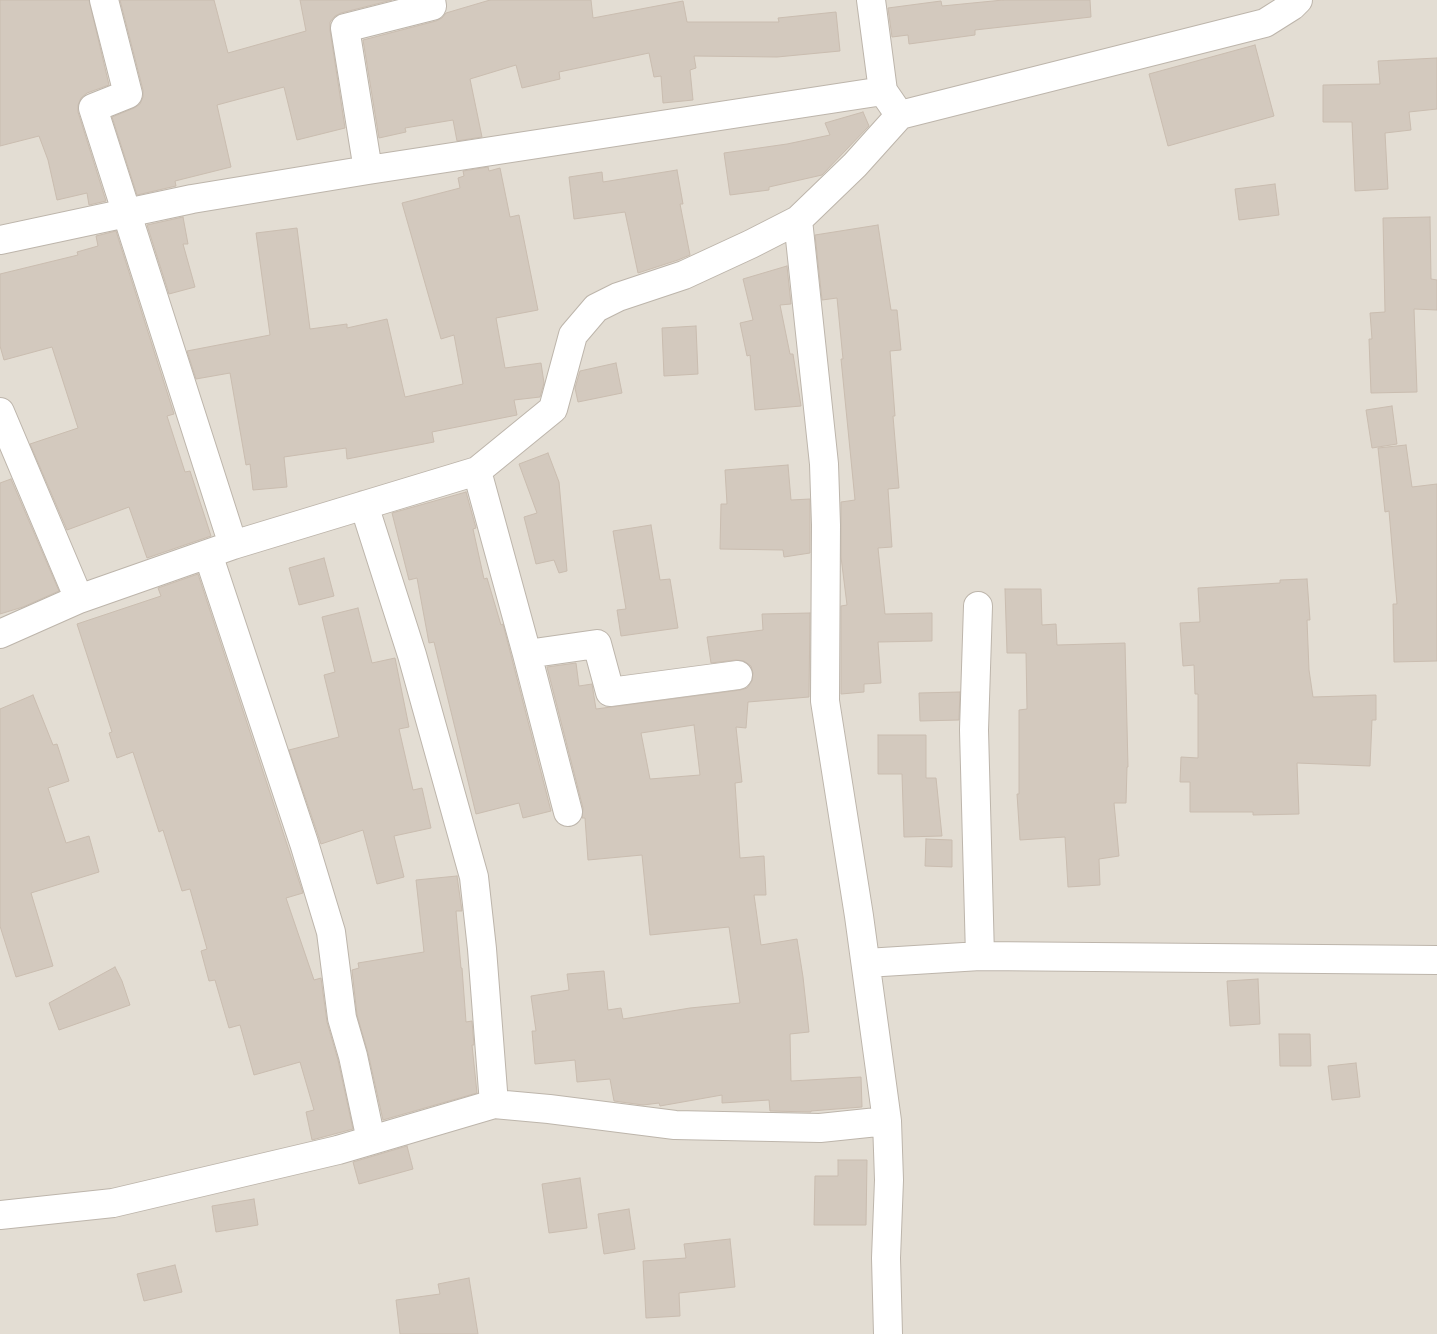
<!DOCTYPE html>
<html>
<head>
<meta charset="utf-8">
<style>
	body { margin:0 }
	canvas { display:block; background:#f0ebe4 }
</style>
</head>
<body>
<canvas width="1437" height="1334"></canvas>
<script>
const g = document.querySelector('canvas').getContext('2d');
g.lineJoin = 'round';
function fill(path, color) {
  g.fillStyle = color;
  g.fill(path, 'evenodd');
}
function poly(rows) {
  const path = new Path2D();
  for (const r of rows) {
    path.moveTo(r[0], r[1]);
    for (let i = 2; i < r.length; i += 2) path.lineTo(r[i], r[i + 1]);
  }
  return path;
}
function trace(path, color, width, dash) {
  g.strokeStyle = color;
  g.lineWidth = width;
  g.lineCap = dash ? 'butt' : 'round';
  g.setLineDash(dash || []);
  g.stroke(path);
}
fill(poly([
	[0,0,1437,0,1437,1334,0,1334]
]), '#e3ddd3');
const building = poly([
	[0,0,89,0,109,85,87,93,81,98,78,105,78,112,106,201,89,205,87,193,57,200,48,160,39,136,0,146,0,0],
	[120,0,214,0,228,53,306,31,300,0,392,0,341,13,335,16,330,22,330,30,345,128,297,140,284,87,217,105,231,167,175,181,176,186,137,195,112,117,134,108,140,104,143,97,143,90,120,0],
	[490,0,591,0,593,18,683,1,687,22,779,22,778,18,836,12,840,51,777,57,694,56,696,68,690,70,693,100,663,103,661,76,654,77,649,53,559,72,560,79,522,88,516,65,470,79,482,137,457,141,453,120,405,128,406,132,379,138,363,40,436,21,442,18,446,13,490,0],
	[1003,0,1090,0,1091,17,975,30,975,35,909,44,908,35,892,37,888,8,941,1,942,6,1003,0],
	[1255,45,1274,116,1168,146,1149,74,1255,45],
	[1437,58,1437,109,1409,112,1411,130,1385,133,1388,189,1355,191,1352,122,1323,122,1323,85,1380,84,1378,61,1437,58],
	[863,112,869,126,822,175,769,187,769,190,730,195,724,153,787,144,830,135,825,123,863,112],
	[488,167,489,171,500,168,510,217,519,215,538,310,496,318,505,368,541,363,544,383,540,397,514,400,517,415,432,432,434,442,347,459,346,448,284,457,287,487,253,490,250,464,246,465,230,373,196,379,187,351,270,335,256,233,297,228,310,329,347,324,347,328,387,319,405,397,463,384,454,335,441,339,402,203,460,188,458,178,464,176,463,171,488,167],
	[677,170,683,204,680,204,690,255,678,260,638,273,625,212,574,219,569,177,602,172,603,182,677,170],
	[1275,184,1279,215,1239,220,1235,189,1275,184],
	[183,217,188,244,183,244,195,287,169,294,147,225,183,217],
	[1430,217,1431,279,1437,280,1437,310,1414,309,1417,392,1371,393,1369,339,1372,339,1370,313,1385,312,1383,218,1430,217],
	[878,225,891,310,897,310,901,350,890,351,895,416,893,416,899,488,888,489,892,547,878,548,885,614,932,613,932,641,878,642,881,683,864,684,864,692,841,694,841,606,847,605,841,557,841,502,855,500,841,359,843,359,837,298,822,300,815,235,878,225],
	[116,231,174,414,167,416,185,472,190,471,211,536,147,558,129,507,67,530,30,444,78,428,52,347,4,360,0,346,0,274,78,255,77,252,98,246,96,236,116,231],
	[787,266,791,304,780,305,790,354,793,354,801,406,755,410,750,355,747,356,740,323,753,320,743,279,787,266],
	[696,326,698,374,664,376,662,328,696,326],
	[616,363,622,393,578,402,575,388,580,371,616,363],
	[1392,406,1397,444,1372,448,1366,410,1392,406],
	[1406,445,1412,487,1437,484,1437,661,1394,662,1393,604,1397,604,1389,511,1385,512,1378,448,1406,445],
	[548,453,559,482,567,571,559,573,554,560,536,564,524,517,537,513,519,464,548,453],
	[788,465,791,500,810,499,810,553,784,557,783,550,720,549,721,504,727,504,725,470,788,465],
	[11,479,59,591,23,607,0,614,0,483,11,479],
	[466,492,476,528,473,529,484,579,487,578,501,625,503,624,551,811,523,818,519,803,476,814,434,642,429,643,417,578,409,580,392,513,466,492],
	[651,525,660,580,670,579,678,628,621,636,617,610,626,609,613,531,651,525],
	[324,558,334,596,299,605,289,568,324,558],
	[198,574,303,893,286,898,314,980,321,978,327,1022,338,1060,353,1129,312,1140,306,1112,314,1110,300,1062,254,1075,240,1025,229,1028,215,980,209,981,201,951,207,949,190,889,182,891,163,830,159,832,133,752,117,758,109,733,112,732,77,624,161,596,158,588,198,574],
	[1307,579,1310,620,1307,620,1309,670,1313,697,1376,695,1376,720,1372,720,1370,766,1297,763,1299,814,1253,815,1253,812,1190,812,1190,782,1180,782,1181,757,1198,758,1198,694,1195,694,1194,665,1183,666,1180,623,1200,622,1198,588,1280,583,1280,580,1307,579],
	[1005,589,1041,589,1042,625,1056,624,1057,645,1125,643,1128,767,1127,767,1126,803,1114,803,1119,856,1099,859,1100,885,1068,887,1065,837,1020,840,1017,794,1019,794,1019,710,1027,709,1026,653,1007,653,1005,589],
	[358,608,372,663,395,658,409,727,399,729,413,790,422,788,431,828,394,836,404,877,377,884,363,830,321,844,289,750,339,737,324,675,335,672,322,617,358,608],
	[810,613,809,697,748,702,746,728,736,727,742,782,735,783,740,858,764,856,766,895,754,895,761,945,797,939,803,977,809,1032,790,1034,791,1081,861,1077,862,1107,811,1111,811,1112,770,1111,769,1100,722,1103,722,1095,660,1106,659,1103,643,1105,614,1101,610,1079,577,1082,575,1060,535,1064,532,1031,536,1031,531,996,569,990,567,974,604,971,608,1010,621,1008,623,1019,690,1008,740,1003,729,927,650,935,642,855,588,860,585,818,582,818,583,808,547,667,576,663,579,686,592,684,596,709,740,690,747,688,752,681,753,673,751,666,744,661,736,660,711,663,707,637,763,630,762,614,810,613],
	[694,725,700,775,650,779,641,733,694,725],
	[960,692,959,720,920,721,919,693,960,692],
	[33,695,53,745,57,744,69,781,48,788,66,843,89,836,99,872,31,893,53,966,16,977,0,926,0,709,33,695],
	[878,735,926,735,926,778,936,778,942,836,904,837,902,774,878,774,878,735],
	[926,839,952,840,952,867,925,866,926,839],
	[457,876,462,911,456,911,461,968,462,968,466,1022,472,1021,474,1045,472,1045,477,1093,383,1120,368,1053,357,1015,352,970,359,968,358,963,424,952,416,880,457,876],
	[115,967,122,981,130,1005,59,1030,49,1003,115,967],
	[1258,979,1260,1024,1230,1026,1227,981,1258,979],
	[1279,1034,1310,1034,1311,1066,1280,1066,1279,1034],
	[1356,1063,1360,1097,1332,1100,1328,1066,1356,1063],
	[407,1146,413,1169,359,1184,353,1162,407,1146],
	[838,1160,867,1160,866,1225,814,1225,815,1176,838,1176,838,1160],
	[580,1178,587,1228,549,1233,542,1184,580,1178],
	[254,1199,258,1225,216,1232,212,1206,254,1199],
	[629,1209,635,1249,604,1254,598,1214,629,1209],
	[730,1239,735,1287,679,1293,680,1316,646,1318,643,1261,686,1258,684,1244,730,1239],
	[175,1265,182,1292,144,1301,137,1274,175,1265],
	[469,1278,478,1334,400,1334,396,1300,440,1294,438,1284,469,1278]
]);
fill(building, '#d3c9be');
trace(building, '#cabdb0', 1);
const minor = poly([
	[104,0,128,94,93,108,233,545],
	[871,0,883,91,894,107],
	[368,170,345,28,432,6,431,0],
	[798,220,824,464,826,525,825,701,859,916,887,1121,889,1180,886,1258,888,1334],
	[0,240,192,199,368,170,883,91],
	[0,412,79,599],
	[477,471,553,409,573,335,596,308,618,297,684,275,751,244,798,220,855,165,900,115,1265,23,1292,6,1298,0],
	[364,505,412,655,474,877,482,949,494,1104],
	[208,554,304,843,331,932,342,1018,353,1056,371,1140],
	[978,606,974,730,980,956],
	[0,634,79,599,233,545,477,471,527,654,568,812],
	[527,654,597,644,610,692,738,675],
	[866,963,980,956,1437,960],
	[0,1215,113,1203,338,1150,494,1104,549,1109,675,1125,820,1128,887,1121]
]);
trace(minor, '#bdb5ab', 30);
trace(minor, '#fff', 28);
</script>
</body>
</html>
